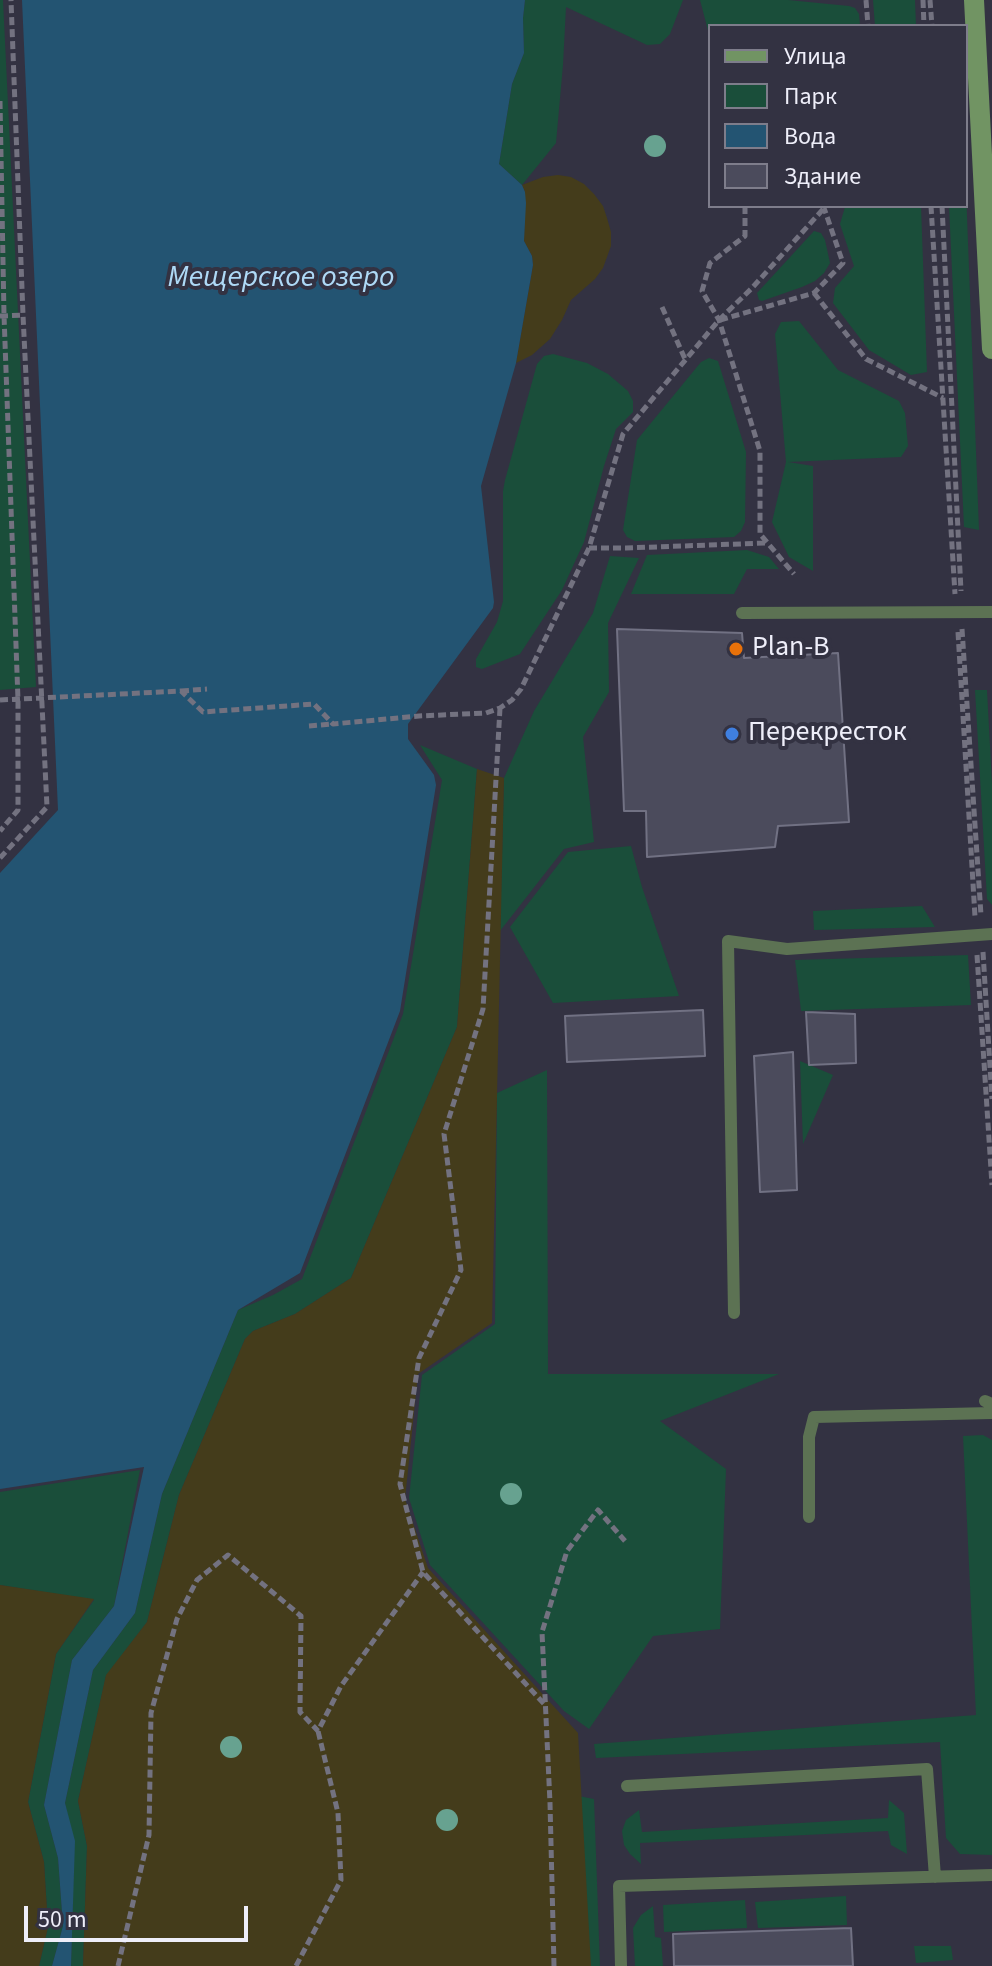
<!DOCTYPE html>
<html>
<head>
<meta charset="utf-8">
<style>
	body { margin:0 }
	#map { position:relative; width:992px; height:1966px; overflow:hidden; background:#333242; font-family:"Source Sans 3",sans-serif }
	canvas { display:block }
	.legend { position:absolute; left:708px; top:24px; width:260px; height:184px; box-sizing:border-box; background:#333242; border:2px solid #7e7d8b; margin:0; padding:10px 14px; list-style:none; font-size:24px; color:#eeeef9 }
	.legend li { display:flex; align-items:center; gap:16px; height:40px }
	.legend b { width:40px; border:2px solid #7e7d8b }
	.scale { position:absolute; left:24px; top:1906px; width:224px; height:36px; box-sizing:border-box; border:4px solid #eeeef9; border-top:0; padding-left:10px; font-size:24px; line-height:28px; white-space:nowrap; color:#eeeef9; -webkit-text-stroke:6px #333242; paint-order:stroke }
</style>
</head>
<body>
<div id="map">
<canvas width="992" height="1966"></canvas>
<ul class="legend">
<li><b style="height:10px;background:#719463"></b>Улица</li>
<li><b style="height:22px;background:#1a4e3a"></b>Парк</li>
<li><b style="height:22px;background:#235472"></b>Вода</li>
<li><b style="height:22px;background:#4b4b5c"></b>Здание</li>
</ul>
<div class="scale">50 m</div>
</div>
<script>
const g = document.querySelector('canvas').getContext('2d');
g.lineJoin = 'round';
function fill(path, color) {
  g.fillStyle = color;
  g.fill(path, 'evenodd');
}
function poly(rows) {
  const path = new Path2D();
  for (const r of rows) {
    path.moveTo(r[0], r[1]);
    for (let i = 2; i < r.length; i += 2) path.lineTo(r[i], r[i + 1]);
  }
  return path;
}
function trace(path, color, width, dash) {
  g.strokeStyle = color;
  g.lineWidth = width;
  g.lineCap = dash ? 'butt' : 'round';
  g.setLineDash(dash || []);
  g.stroke(path);
}
function write(font, color, halo, rows, align = 'center') {
  g.font = font + ' "Source Sans 3",sans-serif';
  g.lineWidth = 8;
  g.setLineDash([]);
  g.textBaseline = 'middle';
  g.strokeStyle = halo;
  g.fillStyle = color;
  for (const [text, x, y, turn = 0] of rows) {
    g.save();
    g.translate(x, y);
    g.rotate((+turn || 0) * Math.PI / 180);
    g.textAlign = isNaN(turn) ? turn : align;
    if (halo) g.strokeText(text, 0, 0);
    g.fillText(text, 0, 0);
    g.restore();
  }
}
fill(poly([
	[0,0,3,0,36,687,0,690],
	[525,0,683,0,670,34,660,44,647,45,566,7,563,65,556,143,522,185,499,164,512,84,524,53,523,18],
	[700,0,788,0,849,6,855,8,859,14,860,26,710,26,710,38],
	[873,0,915,0,916,26,875,26],
	[966,190,979,530,964,527,949,206,966,206],
	[921,206,927,372,911,375,869,350,833,303,835,288,854,266,840,224,845,207],
	[814,231,821,233,825,240,830,263,824,273,815,281,802,287,762,301,759,300,757,293],
	[799,321,838,370,899,401,905,413,908,446,901,457,788,462,813,466,813,571,789,557,772,522,786,462,775,334,781,322],
	[553,354,587,363,608,374,628,391,633,401,633,412,616,429,604,466,584,542,562,590,520,654,482,669,476,667,476,659,497,622,503,601,503,491,505,480,537,364,544,356],
	[709,358,718,361,746,452,745,522,741,531,734,537,635,541,627,537,623,530,637,440,701,362],
	[747,550,769,557,779,569,747,569,734,594,631,594,647,555],
	[610,556,639,558,608,623,609,692,583,737,594,842,564,849,500,931,504,778,534,711,593,613],
	[975,690,987,690,992,784,992,905,987,899],
	[420,745,477,769,457,1027,351,1278,295,1314,253,1331,245,1339,179,1495,147,1622,106,1676,78,1801,87,1846,83,1966,71,1966,74,1847,65,1803,93,1670,135,1613,162,1494,238,1310,273,1295,302,1279,403,1014,442,780],
	[631,846,642,887,679,996,553,1003,510,927,568,852],
	[922,906,935,927,814,930,813,911],
	[968,955,971,1005,801,1011,795,960],
	[800,1061,833,1075,803,1144],
	[547,1070,548,1374,779,1374,660,1421,726,1469,720,1629,653,1636,589,1729,564,1711,430,1565,409,1498,422,1375,495,1324,497,1093],
	[983,1435,992,1440,992,1855,960,1854,946,1838,940,1742,596,1758,594,1744,976,1715,963,1436],
	[140,1470,114,1606,72,1660,44,1805,58,1858,63,1926,52,1966,39,1966,48,1927,44,1862,28,1802,56,1654,94,1600,0,1585,0,1492],
	[568,1794,594,1799,600,1966,576,1966],
	[889,1800,904,1813,907,1854,891,1845,888,1831,640,1843,641,1864,630,1854,624,1845,622,1831,626,1820,639,1810,642,1832,888,1818],
	[846,1896,847,1925,758,1928,755,1902],
	[745,1900,747,1928,664,1932,663,1905],
	[653,1906,655,1937,661,1938,663,1966,635,1966,633,1928,641,1915],
	[914,1946,951,1946,953,1960,916,1963]
]), '#1a4e3a');
fill(poly([
	[558,175,571,177,584,184,594,194,603,206,607,218,611,232,611,246,603,268,595,279,571,300,562,320,550,339,532,355,516,363,533,265,532,256,524,241,525,192,522,185,543,177],
	[477,769,504,778,492,1323,418,1374,405,1499,428,1568,578,1733,591,1966,83,1966,87,1846,78,1801,106,1675,147,1622,179,1495,245,1339,253,1331,295,1314,351,1278,457,1027],
	[0,1585,94,1599,56,1654,28,1802,44,1862,48,1927,39,1966,0,1966]
]), '#443c1b');
fill(poly([
	[22,0,525,0,523,18,524,53,512,84,499,164,522,185,525,192,526,203,524,241,532,256,533,265,516,363,481,486,494,602,493,608,408,724,408,739,434,775,436,785,400,1011,300,1273,238,1310,162,1494,135,1613,93,1670,65,1803,75,1841,71,1966,52,1966,63,1926,58,1858,44,1805,72,1660,114,1606,144,1467,0,1489,0,873,58,810]
]), '#235472');
const building = poly([
	[617,629,742,633,744,658,838,653,849,822,778,826,775,847,647,857,646,811,624,811,617,629],
	[703,1010,705,1056,567,1062,565,1016,703,1010],
	[806,1012,855,1014,856,1063,809,1065,806,1012],
	[793,1052,797,1190,760,1192,754,1056,793,1052],
	[851,1928,853,1966,674,1966,673,1934,851,1928]
]);
fill(building, '#4b4b5c');
trace(building, '#717183', 2);
trace(poly([
	[866,0,868,26],
	[923,0,924,26],
	[930,0,932,26],
	[0,101,4,315,18,700,18,810,0,831],
	[745,206,745,236,710,263,702,291,719,320,760,451,760,534,794,574],
	[931,206,955,594],
	[942,206,961,591],
	[814,293,866,359,943,398],
	[662,307,685,359],
	[0,316,23,315],
	[720,320,814,293,843,263,824,208],
	[589,548,626,548,766,543],
	[962,629,981,915],
	[958,632,975,917],
	[181,691,207,689],
	[0,700,181,691,203,712,314,704,333,724,419,716,486,713,500,708,512,700,521,689,589,548,623,434,719,320,752,288,826,206],
	[500,708,483,1009,444,1134,461,1270,419,1358,400,1484,423,1572,546,1706],
	[309,726,332,724],
	[0,858,47,807,23,315,11,0],
	[983,952,992,1099],
	[977,955,992,1185],
	[118,1966,149,1835,151,1713,177,1619,197,1580,228,1555,301,1616,300,1712,318,1731,341,1686,423,1572],
	[296,1966,341,1880,338,1813,318,1731],
	[554,1966,550,1803,542,1632,567,1551,598,1510,625,1541]
]), '#737280', 5, [8, 4]);
trace(poly([
	[742,613,992,612],
	[734,1313,728,941,787,949,992,934],
	[985,1401,992,1404],
	[809,1517,809,1437,814,1417,992,1413],
	[627,1786,927,1769,935,1877],
	[621,1966,619,1886,992,1875]
]), '#5c7253', 12);
trace(poly([
	[974,0,992,349]
]), '#719463', 20);
g.fillStyle = '#67a290';
for (const [x, y] of [
	[655,146],
	[511,1494],
	[231,1747],
	[447,1820]
]) {
  g.beginPath();
  g.arc(x, y, 11, 0, 2 * Math.PI);
  g.fill();
}
for (const [x, y, r, color] of [
	[736,649,8,"#e8710a"],
	[732,734,8,"#3f7fe0"]
]) {
  const dot = new Path2D();
  dot.arc(x, y, r, 0, 2 * Math.PI);
  g.fillStyle = color;
  g.fill(dot);
  trace(dot, '#333242', 3);
}
write('28px', '#eeeef9', '#333242', [
	["Plan-B",752,649],
	["Перекресток",748,734]
], 'left');
write('italic 30px', '#aed9f6', '#333242', [
	["Мещерское озеро",281,279]
]);
</script>
</body>
</html>
